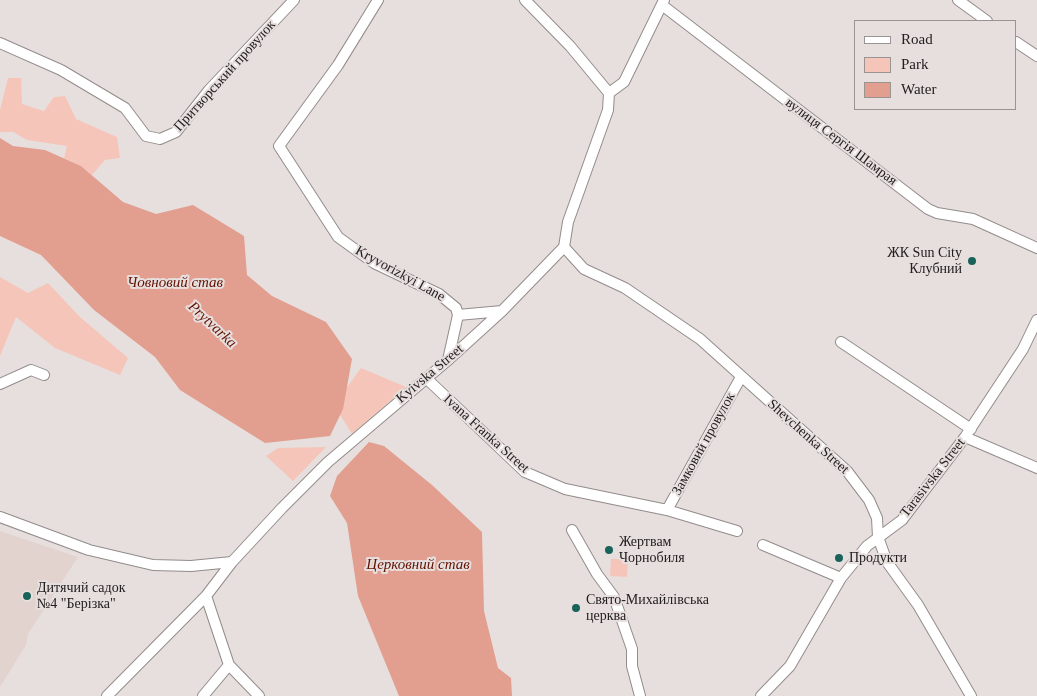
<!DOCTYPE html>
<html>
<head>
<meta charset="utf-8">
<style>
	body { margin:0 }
	#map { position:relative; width:1037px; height:696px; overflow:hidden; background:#e7dfde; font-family:"Times New Roman",serif }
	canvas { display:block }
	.legend { position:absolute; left:854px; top:20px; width:162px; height:90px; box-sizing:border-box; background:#e7dfde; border:1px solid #999392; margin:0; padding:6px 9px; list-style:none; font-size:15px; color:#232020 }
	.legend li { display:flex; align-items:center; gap:10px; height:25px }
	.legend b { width:25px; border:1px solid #999392 }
</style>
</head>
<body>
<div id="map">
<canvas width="1037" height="696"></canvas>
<ul class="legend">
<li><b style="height:6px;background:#fff"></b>Road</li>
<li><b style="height:14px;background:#f6c5ba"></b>Park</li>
<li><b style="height:14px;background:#e29e8f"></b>Water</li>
</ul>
</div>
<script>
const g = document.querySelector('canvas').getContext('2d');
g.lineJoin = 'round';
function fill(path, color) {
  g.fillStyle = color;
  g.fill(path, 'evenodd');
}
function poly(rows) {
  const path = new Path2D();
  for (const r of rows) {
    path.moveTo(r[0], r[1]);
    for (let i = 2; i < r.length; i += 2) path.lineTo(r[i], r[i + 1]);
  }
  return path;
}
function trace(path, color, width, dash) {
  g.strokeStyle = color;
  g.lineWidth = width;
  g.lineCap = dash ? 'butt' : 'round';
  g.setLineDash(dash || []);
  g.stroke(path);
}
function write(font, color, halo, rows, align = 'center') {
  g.font = font + ' "Times New Roman",serif';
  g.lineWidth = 4;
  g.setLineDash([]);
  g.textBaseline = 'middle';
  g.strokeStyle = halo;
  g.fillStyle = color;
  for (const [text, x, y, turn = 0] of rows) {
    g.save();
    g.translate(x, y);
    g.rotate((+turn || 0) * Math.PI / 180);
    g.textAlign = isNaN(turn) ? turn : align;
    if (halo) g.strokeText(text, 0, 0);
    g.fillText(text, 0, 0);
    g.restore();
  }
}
fill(poly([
	[0,531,78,557,28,634,26,645,0,687]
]), '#e3d3cf');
fill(poly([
	[8,78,21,78,22,104,44,111,54,97,65,96,76,119,117,137,120,158,105,160,92,175,81,166,64,158,67,146,27,140,13,132,0,132,0,110],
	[0,277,28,293,48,283,80,317,128,358,120,375,55,348,16,317,0,356],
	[361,368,406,387,352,434,334,405],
	[326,447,293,481,266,456,278,448],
	[611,559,628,559,627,577,610,576]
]), '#f6c5ba');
fill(poly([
	[0,138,13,146,45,150,81,166,123,202,156,214,193,205,244,236,247,275,272,296,326,322,352,359,343,409,330,436,265,443,180,390,155,357,94,310,41,255,0,236],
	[369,442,384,446,432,485,482,532,484,611,498,668,511,678,512,696,399,696,358,596,347,523,330,496,337,476]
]), '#e29e8f');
const minor = poly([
	[378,0,338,65,279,146,338,237,374,263,439,294,456,308,458,315,448,360],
	[525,0,570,46,609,93],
	[958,0,987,21],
	[662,5,928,209,937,213,973,219,1037,248],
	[1016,42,1037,56],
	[0,43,61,70,125,108,146,136,160,139,176,132,209,90,294,0],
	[609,93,624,82,664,0],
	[564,247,584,269,625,288,700,339,847,471,869,500,877,518,878,537,887,562,918,605,971,696],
	[458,315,502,311],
	[841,342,971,429],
	[426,378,525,472,565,489,667,510,737,531],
	[0,384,31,370,44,375],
	[965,437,1037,468],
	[667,510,741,377],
	[0,517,89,550,153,565,191,566,232,562],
	[572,530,597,574,614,597,632,649,632,666,640,696],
	[763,545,841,578],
	[206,596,229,665,259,696],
	[107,696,206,596,232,562,282,508,328,462,447,361,502,311,564,247,568,222,608,110,609,93],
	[203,696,229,665],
	[761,696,790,666,841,578,867,546,902,520,965,437,1023,349,1037,320]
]);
trace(minor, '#928c8a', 12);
trace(minor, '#fff', 10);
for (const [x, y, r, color] of [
	[972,261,5,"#19635a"],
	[609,550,5,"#19635a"],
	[839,558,5,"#19635a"],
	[27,596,5,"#19635a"],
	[576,608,5,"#19635a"]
]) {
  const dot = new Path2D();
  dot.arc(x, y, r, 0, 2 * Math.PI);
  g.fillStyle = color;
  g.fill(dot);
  trace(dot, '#e7dfde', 2);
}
write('14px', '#232020', '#e7dfde', [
	["Притворський провулок",225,76,-48],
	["вулиця Сергія Шамрая",841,142,37],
	["Kryvorizkyi Lane",400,274,29],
	["Kyivska Street",430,374,-40],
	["Ivana Franka Street",486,434,42],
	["Shevchenka Street",808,437,42],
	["Замковий провулок",704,444,-61],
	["Tarasivska Street",933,478,-52]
]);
write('14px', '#232020', '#e7dfde', [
	["ЖК Sun City",962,253,"right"],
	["Клубний",962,269,"right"],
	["Жертвам",619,542],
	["Чорнобиля",619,558],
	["Продукти",849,558],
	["Дитячий садок",37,588],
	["№4 \"Берізка\"",37,604],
	["Свято-Михайлівська",586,600],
	["церква",586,616]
], 'left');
write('italic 15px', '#601102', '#e7dfde', [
	["Човновий став",175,283],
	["Prytvarka",212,325,43],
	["Церковний став",418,565]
]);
</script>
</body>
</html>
